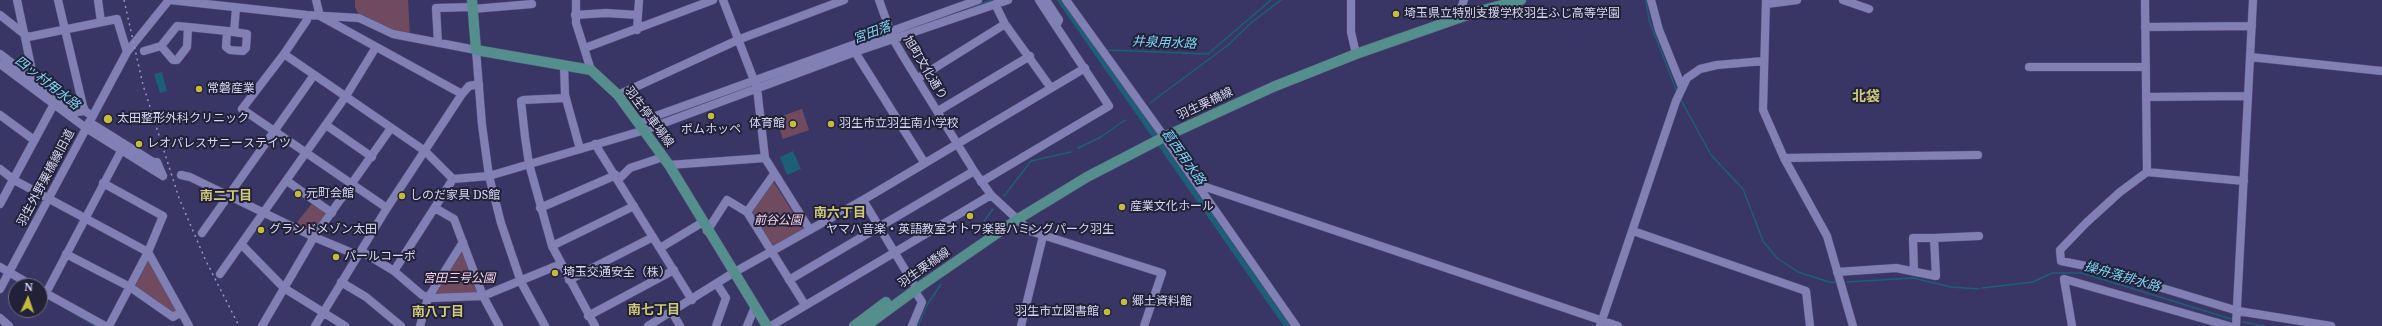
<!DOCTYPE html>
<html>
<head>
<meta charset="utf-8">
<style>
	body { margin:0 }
	#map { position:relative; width:2382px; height:326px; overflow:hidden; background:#393665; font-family:"Noto Serif",serif }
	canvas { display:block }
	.north { position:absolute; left:8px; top:278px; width:40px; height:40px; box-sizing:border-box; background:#222137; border:1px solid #6a6a83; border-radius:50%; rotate:3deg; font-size:11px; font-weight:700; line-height:16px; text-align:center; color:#d7d7f4 }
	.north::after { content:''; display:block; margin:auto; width:14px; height:18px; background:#c6bc3c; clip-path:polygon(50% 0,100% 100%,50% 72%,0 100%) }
</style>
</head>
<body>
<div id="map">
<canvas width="2382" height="326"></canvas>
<div class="north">N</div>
</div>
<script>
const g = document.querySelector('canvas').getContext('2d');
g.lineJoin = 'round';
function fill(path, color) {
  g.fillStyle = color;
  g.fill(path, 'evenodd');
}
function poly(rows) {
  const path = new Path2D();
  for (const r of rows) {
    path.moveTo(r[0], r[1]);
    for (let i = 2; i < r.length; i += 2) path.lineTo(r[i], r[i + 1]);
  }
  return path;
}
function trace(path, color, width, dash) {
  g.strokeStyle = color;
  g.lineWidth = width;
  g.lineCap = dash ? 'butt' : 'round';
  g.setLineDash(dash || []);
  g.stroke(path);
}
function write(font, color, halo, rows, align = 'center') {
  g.font = font + ' "Noto Serif","Noto Sans JP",serif';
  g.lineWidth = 4;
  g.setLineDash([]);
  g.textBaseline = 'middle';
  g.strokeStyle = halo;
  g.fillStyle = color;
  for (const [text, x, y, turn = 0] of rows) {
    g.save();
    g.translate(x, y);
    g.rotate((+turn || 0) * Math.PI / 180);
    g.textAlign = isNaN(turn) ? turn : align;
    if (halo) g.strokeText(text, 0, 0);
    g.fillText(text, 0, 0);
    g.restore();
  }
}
fill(poly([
	[355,0,408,0,410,37,359,15,355,7],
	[802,109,809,130,783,139,776,118],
	[773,181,804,230,774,248,752,212],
	[313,202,328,213,312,234,295,225],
	[462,246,481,294,434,295],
	[149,259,178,311,175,314,133,286]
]), '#704b60');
fill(poly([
	[162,72,167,91,160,93,154,74],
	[793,151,801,169,787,175,780,157]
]), '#1d5f76');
trace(poly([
	[1646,0,1649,20,1677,92],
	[971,7,992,0],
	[1108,50,1208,54,1271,0],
	[1681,100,1711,155,1743,189,1763,241,1777,258,1798,272,1829,282,1838,282],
	[1150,103,1228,45,1251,23,1281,0],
	[1078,148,1101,137,1125,120],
	[1004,196,1031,161,1071,152],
	[976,232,993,209],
	[1847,282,1913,278,1951,287,1979,289],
	[1982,288,2033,282,2052,273,2082,273,2231,319],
	[65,308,95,326],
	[2243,322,2264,326],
	[918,326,927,305,941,284]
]), '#1d5f76', 1.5);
trace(poly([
	[1060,0,1287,326]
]), '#1d5f76', 5.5);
const minor = poly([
	[17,0,34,80],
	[58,0,83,106,85,111,92,116],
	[98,0,101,22],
	[170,0,307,15,359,18,393,34,476,50,482,125,489,176,501,223,521,282,545,326],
	[316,0,320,16,462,94],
	[576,0,576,23,591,70],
	[723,0,757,88,765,158,810,230],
	[879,0,893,39,903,56,974,171,991,195,1030,231,1162,273,1144,326],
	[1039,0,1056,26],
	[1066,0,1161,132],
	[1351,0,1351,32,1356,54],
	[1651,0,1659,30,1682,87],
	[1766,0,1763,110,1784,158,1827,236,1853,326],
	[1843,0,1869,9],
	[2145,0,2147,172],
	[995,4,1005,24,1051,88],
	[1767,4,1797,0],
	[473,9,532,4],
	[1460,11,1464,0],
	[0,15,28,37,117,19,127,52],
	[307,15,307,20,284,54,242,109,387,208],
	[575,15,606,13,638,15],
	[2145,27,2252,26],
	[637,30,639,0],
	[234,32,236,8],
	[438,43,436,8,473,7],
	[161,46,173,60,177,60,187,47,188,27],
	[585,48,713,0],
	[144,51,161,46,177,26,188,27,227,31,247,34,246,48,243,51,230,50,226,47,227,31],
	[855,52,924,162],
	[0,54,77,112,85,111],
	[284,54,425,151,453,179,489,176,645,130,855,52,1008,0],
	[2250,57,2382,71],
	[0,64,86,128,163,176],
	[564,65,565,95,580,149],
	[2029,67,2146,67],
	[917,79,1005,24],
	[618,95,740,39,844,0],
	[2146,97,2248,96],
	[566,98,523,100,521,101,525,137,529,164,552,246,595,326],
	[938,111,1030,56],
	[0,115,34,140],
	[89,122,153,162,157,162,163,176],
	[639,122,978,0],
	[326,125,372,157],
	[1164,137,1296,326],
	[595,144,692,300],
	[1784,158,1978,155],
	[669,165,765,158],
	[0,169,14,180,148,252,189,326],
	[774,174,747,212,805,305],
	[181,175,190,177,314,237,357,255],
	[618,180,630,168,663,157],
	[287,181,332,213],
	[2244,181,2147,172,2120,192,2086,223,2060,250,2061,261,2096,268,2238,311,2331,326],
	[981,182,1109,106,1056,26,1059,20,1046,0],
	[103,183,163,216,148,252,109,326],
	[1197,184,1618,326],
	[863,200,913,283],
	[0,204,54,104],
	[435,208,454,219,483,296,499,326],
	[540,208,616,175],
	[707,231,727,200,747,212],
	[1633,231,1806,291,1810,326],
	[202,233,314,75],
	[1934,238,1979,236],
	[242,245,284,288,345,326],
	[552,246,634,206],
	[660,248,703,222],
	[361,251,394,271,422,295,431,298,483,296,561,264],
	[66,254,130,287,173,317,181,312],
	[0,267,33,286],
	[394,271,453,179],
	[1837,272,1896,268,1936,276,1934,238,1913,238,1914,271],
	[220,274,346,96,376,47],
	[569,280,653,237],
	[789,280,974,171],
	[341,282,366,297,401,326],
	[0,289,127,52,169,0],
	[40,290,105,326],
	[46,293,121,151],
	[672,312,680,326],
	[588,316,674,270],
	[0,318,9,326],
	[262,326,314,237,391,128],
	[315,326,387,208,462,94,469,86,479,84],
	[420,326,428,298,463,242],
	[648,326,733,273,863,200,1085,68],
	[716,326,726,298,717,284],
	[747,326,755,307],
	[771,326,991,195],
	[912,326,922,302,914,290],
	[1021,326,1043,236],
	[1600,326,1676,101,1687,78,1700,69,1717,65,1764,61],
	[2072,326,2064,279,2229,326],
	[2236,326,2253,0]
]);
const major = poly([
	[472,0,476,50,591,70,618,95,669,165,767,326],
	[854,326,886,302],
	[866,326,922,285,1018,219,1087,177,1164,137,1273,87,1356,54,1476,12,1521,0]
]);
trace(minor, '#545078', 9);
trace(major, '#545078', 11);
trace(minor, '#8180b5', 8);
trace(major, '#548f8e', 10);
trace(poly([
	[124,0,143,85,179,198,205,259,239,326]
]), '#9795ba', 1.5, [2, 4]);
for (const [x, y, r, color] of [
	[1396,14,4,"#c6bc3c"],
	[199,89,4,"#c6bc3c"],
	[711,116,4,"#c6bc3c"],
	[108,119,5,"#c6bc3c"],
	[793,124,4,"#c6bc3c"],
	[831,124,4,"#c6bc3c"],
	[139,144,4,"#c6bc3c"],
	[298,194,4,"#c6bc3c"],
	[402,196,4,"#c6bc3c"],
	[1122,207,4,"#c6bc3c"],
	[970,216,4,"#c6bc3c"],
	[261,230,4,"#c6bc3c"],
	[336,257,4,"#c6bc3c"],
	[555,273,4,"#c6bc3c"],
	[1124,302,4,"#c6bc3c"],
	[1107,312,4,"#c6bc3c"]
]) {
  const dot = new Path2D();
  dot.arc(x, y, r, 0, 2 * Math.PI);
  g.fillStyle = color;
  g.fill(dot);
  trace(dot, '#222137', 1.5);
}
write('12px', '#d7d7f4', '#222137', [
	["埼玉県立特別支援学校羽生ふじ高等学園",1404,14],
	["常磐産業",207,89],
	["太田整形外科クリニック",117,119],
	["体育館",785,124,"right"],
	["羽生市立羽生南小学校",839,124],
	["ポムホッペ",711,130,"center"],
	["レオパレスサニーステイツ",147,144],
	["元町会館",306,194],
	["しのだ家具 DS館",410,196],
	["産業文化ホール",1130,207],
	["グランドメゾン太田",269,230],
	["ヤマハ音楽・英語教室オトワ楽器ハミングパーク羽生",970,230,"center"],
	["パールコーポ",344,257],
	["埼玉交通安全（株）",563,273],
	["郷土資料館",1132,302],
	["羽生市立図書館",1099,312,"right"]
], 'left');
write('12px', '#d7d7f4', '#222137', [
	["旭町文化通り",925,68,59],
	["羽生栗橋線",1205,104,-25],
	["羽生停車場線",649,117,53],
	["羽生外野栗橋線旧道",46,178,-62],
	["羽生栗橋線",924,268,-35]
]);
write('italic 12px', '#f8d3e7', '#222137', [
	["前谷公園",778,221],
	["宮田三号公園",459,279]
]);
write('italic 13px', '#7cd5f7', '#222137', [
	["宮田落",872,33,-20],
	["井泉用水路",1164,43,2],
	["四ッ村用水路",47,83,38],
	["葛西用水路",1183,157,55],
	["操舟落排水路",2122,277,16]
]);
write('bold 13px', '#d0ca7c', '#222137', [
	["南二丁目",226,196],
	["南六丁目",840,213],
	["南七丁目",654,310],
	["南八丁目",438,312]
]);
write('bold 14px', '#d0ca7c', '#222137', [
	["北袋",1866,97]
]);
</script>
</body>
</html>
